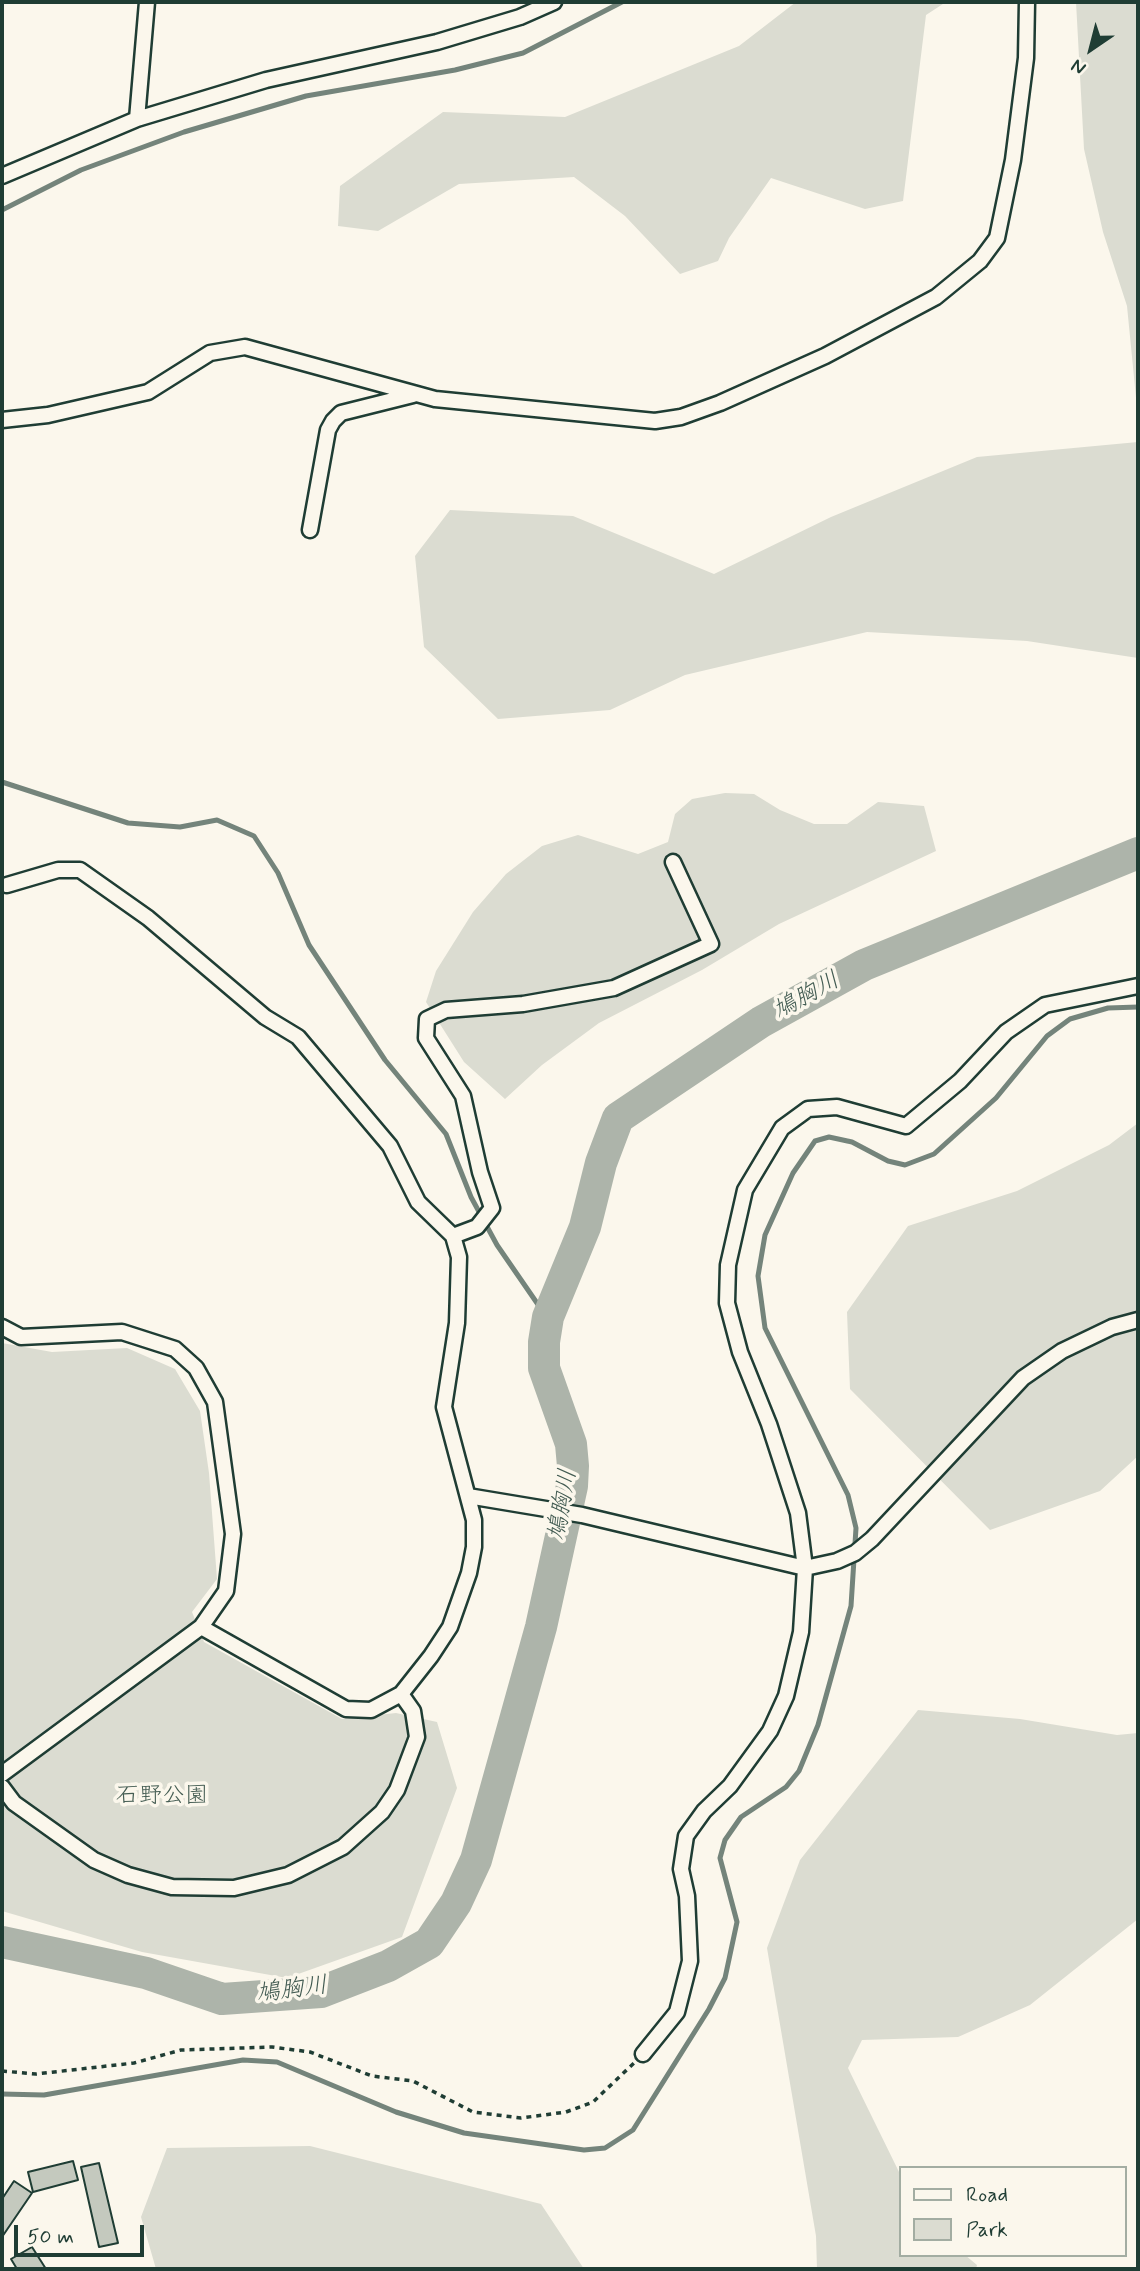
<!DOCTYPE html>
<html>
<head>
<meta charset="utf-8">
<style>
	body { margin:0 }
	#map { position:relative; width:1140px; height:2271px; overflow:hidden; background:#fbf7ec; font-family:Mynerve,sans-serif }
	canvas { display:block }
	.frame { position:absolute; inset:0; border:4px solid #1f3d34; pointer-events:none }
	.legend { position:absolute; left:899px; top:2166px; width:228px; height:91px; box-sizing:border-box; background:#fbf7ec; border:2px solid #a3ada2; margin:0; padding:9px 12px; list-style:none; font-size:21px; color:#1f3d34 }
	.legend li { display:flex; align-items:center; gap:14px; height:35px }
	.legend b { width:35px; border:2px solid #a3ada2 }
	.north { position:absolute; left:1056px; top:14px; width:70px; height:70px; -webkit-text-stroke:5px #fbf7ec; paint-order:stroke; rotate:215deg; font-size:19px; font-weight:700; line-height:28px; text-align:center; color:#1f3d34 }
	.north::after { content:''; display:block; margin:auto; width:24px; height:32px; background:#1f3d34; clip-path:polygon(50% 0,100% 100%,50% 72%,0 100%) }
	.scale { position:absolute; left:14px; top:2225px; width:130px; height:32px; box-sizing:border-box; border:4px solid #1f3d34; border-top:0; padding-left:9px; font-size:21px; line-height:24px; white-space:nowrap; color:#1f3d34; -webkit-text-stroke:5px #fbf7ec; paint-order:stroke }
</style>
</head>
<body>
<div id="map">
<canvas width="1140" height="2271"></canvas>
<div class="frame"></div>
<ul class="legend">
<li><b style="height:9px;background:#fbf7ec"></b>Road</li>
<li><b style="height:19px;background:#dbdcd1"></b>Park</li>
</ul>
<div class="north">N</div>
<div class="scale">50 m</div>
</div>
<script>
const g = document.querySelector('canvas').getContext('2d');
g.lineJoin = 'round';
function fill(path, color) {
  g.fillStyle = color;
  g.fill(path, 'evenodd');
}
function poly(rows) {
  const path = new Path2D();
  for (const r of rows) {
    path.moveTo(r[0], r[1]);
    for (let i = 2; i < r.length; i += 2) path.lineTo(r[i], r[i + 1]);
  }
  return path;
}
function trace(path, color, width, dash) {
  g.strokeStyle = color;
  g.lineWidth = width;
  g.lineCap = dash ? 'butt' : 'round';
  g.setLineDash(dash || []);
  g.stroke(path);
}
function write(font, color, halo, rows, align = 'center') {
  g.font = font + ' Mynerve,"Klee One",sans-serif';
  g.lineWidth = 7;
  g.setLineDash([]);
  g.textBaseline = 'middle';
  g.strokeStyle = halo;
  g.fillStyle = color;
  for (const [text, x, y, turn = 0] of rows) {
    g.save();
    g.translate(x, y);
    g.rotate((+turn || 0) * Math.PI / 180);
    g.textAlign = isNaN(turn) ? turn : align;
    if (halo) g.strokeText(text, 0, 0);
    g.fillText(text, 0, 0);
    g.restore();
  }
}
fill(poly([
	[796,2,946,2,926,15,903,201,865,209,771,178,729,238,718,261,680,274,625,216,574,177,459,184,378,231,338,226,340,186,443,112,565,117,739,46],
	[1076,2,1138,2,1138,418,1127,306,1103,232,1084,149],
	[1138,442,1138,658,1027,641,867,632,685,675,610,710,498,719,424,647,415,556,450,510,573,516,714,574,831,517,977,457],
	[725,793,754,794,780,810,814,824,847,824,878,802,924,806,936,851,779,924,702,970,599,1023,542,1065,505,1099,464,1062,426,1002,436,971,473,912,506,874,542,846,578,835,638,854,668,842,675,814,692,799],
	[1138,1123,1138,1456,1100,1491,990,1530,850,1389,847,1312,908,1226,1017,1191,1109,1145],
	[2,1343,52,1352,127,1348,175,1369,200,1411,209,1473,217,1579,192,1612,204,1642,342,1719,396,1713,437,1722,457,1788,402,1937,287,1978,142,1952,2,1911],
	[918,1710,1020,1719,1117,1735,1138,1733,1138,1919,1030,2005,958,2037,862,2040,848,2068,900,2174,900,2255,965,2255,977,2265,976,2269,817,2269,816,2236,767,1948,800,1860],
	[310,2146,541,2204,584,2269,156,2269,141,2217,167,2148]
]), '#dbdcd1');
trace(poly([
	[2,210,81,170,184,132,306,96,455,70,523,53,622,2],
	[2,782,128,823,180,827,217,820,254,836,278,873,309,945,385,1060,446,1134,471,1197,497,1245,539,1306,546,1324],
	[2,2094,44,2095,243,2060,277,2062,396,2112,464,2133,584,2150,605,2148,633,2130,709,2009,725,1978,737,1922,720,1858,725,1840,741,1817,786,1787,799,1771,818,1725,851,1606,856,1528,848,1495,765,1328,758,1276,765,1235,793,1173,815,1141,829,1137,852,1142,888,1161,905,1165,934,1154,996,1098,1047,1036,1070,1019,1108,1008,1138,1007]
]), '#74847b', 5);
trace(poly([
	[2,1942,146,1973,222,1999,321,1992,388,1966,429,1943,456,1903,476,1860,541,1627,572,1486,573,1466,571,1444,544,1368,544,1342,548,1317,585,1227,601,1163,618,1118,761,1022,864,965,1138,853]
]), '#adb4aa', 32);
const building = poly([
	[73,2161,78,2180,33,2192,28,2172,73,2161],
	[99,2163,118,2243,99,2247,81,2167,99,2163],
	[14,2181,32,2193,2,2237,2,2199,14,2181],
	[32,2247,46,2269,17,2269,11,2259,32,2247]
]);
fill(building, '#c4c9be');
trace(building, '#1f3d34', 2);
const street = poly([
	[137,119,147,2],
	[2,176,137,119,266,80,437,42,520,17,554,2],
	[2,420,48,415,148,392,210,353,245,347,435,399,655,421,681,417,720,403,825,356,936,297,980,261,997,238,1013,160,1026,58,1027,2],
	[310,530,328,430,333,421,341,413,413,395],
	[7,885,58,870,80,870,148,918,265,1017,298,1037,390,1146,418,1202,453,1236,459,1257,457,1323,444,1407,474,1520,474,1547,469,1573,450,1627,431,1656,401,1694,371,1710,346,1709,201,1627],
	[453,1236,477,1227,492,1208,480,1172,463,1096,426,1038,427,1019,446,1010,523,1004,614,988,711,944,673,862],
	[2,1327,21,1337,122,1332,175,1349,196,1368,215,1402,233,1534,226,1591,201,1627,2,1774],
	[468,1496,582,1515,805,1568,837,1561,855,1553,872,1539,1023,1378,1062,1351,1112,1327,1138,1320],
	[2,1787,14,1803,94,1860,128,1875,172,1887,234,1888,288,1875,343,1847,382,1812,397,1790,417,1737,413,1711,401,1694],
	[643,2054,677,2012,690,1961,687,1896,681,1869,686,1836,704,1811,730,1786,770,1731,786,1696,801,1632,805,1568,798,1513,769,1424,740,1352,727,1303,728,1265,745,1190,782,1128,808,1109,837,1107,906,1126,960,1081,1006,1032,1045,1005,1138,986]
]);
trace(street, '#1f3d34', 19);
trace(poly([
	[2,2071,36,2074,134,2063,181,2050,272,2047,310,2052,372,2076,413,2081,473,2112,521,2118,566,2112,593,2102,634,2063]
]), '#1f3d34', 3.5, [5, 5]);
trace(street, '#fbf7ec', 14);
write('23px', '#455d53', '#fbf7ec', [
	["石野公園",162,1797]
]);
write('italic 24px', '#425b52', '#fbf7ec', [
	["鳩胸川",807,997,-29],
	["鳩胸川",564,1505,-80],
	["鳩胸川",292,1991,-7]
]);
</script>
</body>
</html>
